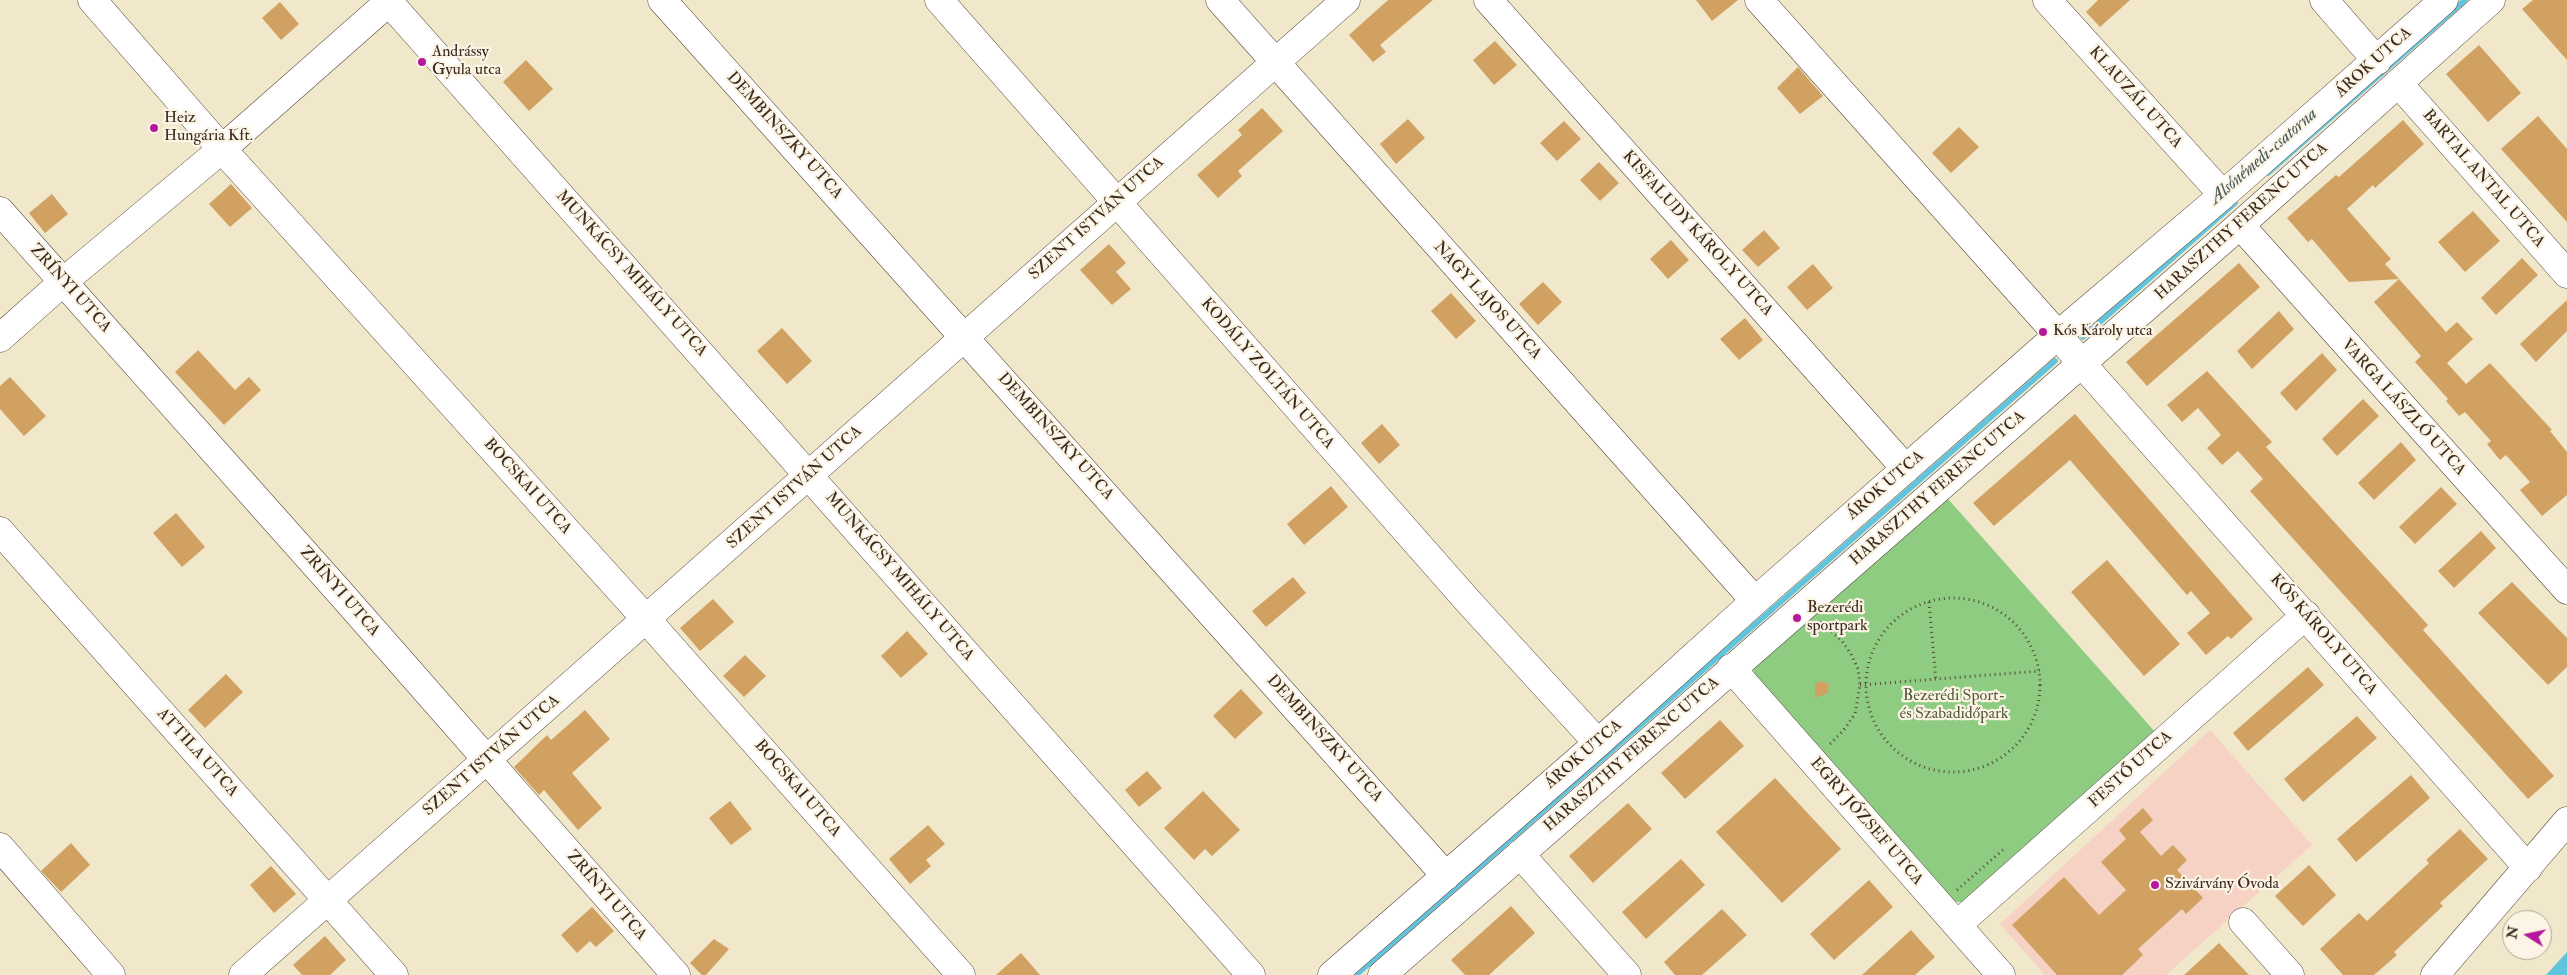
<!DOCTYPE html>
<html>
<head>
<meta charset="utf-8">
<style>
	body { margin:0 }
	#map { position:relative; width:2567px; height:975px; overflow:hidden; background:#f1e8cc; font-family:"IM FELL Double Pica",serif }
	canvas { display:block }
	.north { position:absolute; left:2502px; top:910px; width:50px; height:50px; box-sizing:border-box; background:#fcf5e5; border:1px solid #afa495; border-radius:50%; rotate:280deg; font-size:14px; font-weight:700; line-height:20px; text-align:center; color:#3b2a1e }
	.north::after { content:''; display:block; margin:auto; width:18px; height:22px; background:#b5179e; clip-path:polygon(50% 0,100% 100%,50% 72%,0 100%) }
</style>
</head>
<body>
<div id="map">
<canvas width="2567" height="975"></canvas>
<div class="north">N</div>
</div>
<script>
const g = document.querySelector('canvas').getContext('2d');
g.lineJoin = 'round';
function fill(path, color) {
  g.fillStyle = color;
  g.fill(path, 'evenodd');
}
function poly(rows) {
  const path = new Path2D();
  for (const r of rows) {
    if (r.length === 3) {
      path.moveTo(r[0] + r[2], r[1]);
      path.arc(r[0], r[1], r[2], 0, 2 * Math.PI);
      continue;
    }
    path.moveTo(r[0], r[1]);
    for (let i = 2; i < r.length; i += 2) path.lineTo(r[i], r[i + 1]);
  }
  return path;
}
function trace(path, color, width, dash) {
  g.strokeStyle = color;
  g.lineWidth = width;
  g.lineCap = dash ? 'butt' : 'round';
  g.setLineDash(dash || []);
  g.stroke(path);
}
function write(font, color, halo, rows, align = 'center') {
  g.font = font + ' "IM FELL Double Pica",serif';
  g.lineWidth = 4.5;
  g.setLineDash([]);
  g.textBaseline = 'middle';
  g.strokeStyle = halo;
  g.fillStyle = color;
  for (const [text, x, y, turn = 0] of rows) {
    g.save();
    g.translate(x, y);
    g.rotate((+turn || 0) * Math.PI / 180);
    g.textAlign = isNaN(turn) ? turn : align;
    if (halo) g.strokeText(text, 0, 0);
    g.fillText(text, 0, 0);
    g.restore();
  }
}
fill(poly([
	[2210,730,2312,845,2166,975,2045,975,2000,924]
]), '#f6d2c4');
fill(poly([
	[1941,491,2157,734,1968,903,1950,901,1754,681,1753,660]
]), '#8ecc82');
fill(poly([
	[2567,952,2567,975,2546,975]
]), '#61c4df');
trace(poly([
	[2268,173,2465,0],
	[2083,337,2235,203],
	[1356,975,2055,361]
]), '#61c4df', 5.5);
fill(poly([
	[1388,0,1433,0,1380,45,1386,52,1373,62,1349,35],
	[1696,0,1738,0,1712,21],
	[2098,0,2130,0,2100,27,2086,12],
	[2533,0,2567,0,2567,60,2522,9],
	[280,2,299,24,281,40,262,18],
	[1495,41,1517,65,1494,85,1473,60],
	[2479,45,2521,93,2488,122,2446,74],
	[526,60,553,89,529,111,503,82],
	[1798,67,1823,96,1800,114,1777,88],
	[1262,108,1283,131,1238,171,1242,176,1218,198,1197,175,1242,135,1238,130],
	[2538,116,2567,149,2567,222,2501,149],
	[1408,119,1425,138,1396,164,1380,144],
	[2403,120,2424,144,2375,188,2373,185,2347,209,2391,259,2385,264,2399,279,2349,282,2312,239,2308,242,2287,218,2336,175,2339,177],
	[1564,121,1581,139,1557,161,1540,143],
	[1959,127,1979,147,1951,173,1932,153],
	[1599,162,1619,183,1600,201,1580,180],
	[231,184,252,208,230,227,209,204],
	[52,194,68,214,45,233,29,213],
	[2473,211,2500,241,2465,272,2438,242],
	[1764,230,1780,248,1758,267,1742,250],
	[1671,240,1689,260,1668,279,1650,259],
	[1109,244,1126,263,1116,272,1131,289,1112,305,1080,270],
	[2522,258,2538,275,2496,315,2481,298],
	[2239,263,2260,287,2147,386,2126,362],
	[1813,264,1833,288,1807,310,1787,287],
	[2399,279,2446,332,2457,322,2473,339,2447,363,2466,384,2490,363,2552,430,2550,431,2567,452,2567,495,2542,516,2520,490,2530,482,2506,455,2500,460,2487,444,2491,441,2465,412,2459,416,2446,401,2448,399,2415,362,2421,356,2374,302],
	[1543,282,1562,302,1538,325,1519,304],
	[1451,293,1476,321,1456,339,1431,311],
	[2567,300,2567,331,2536,362,2520,344],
	[2279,311,2294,329,2252,369,2237,351],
	[1745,318,1763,340,1739,360,1720,339],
	[782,328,812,361,787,384,757,351],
	[198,350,235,390,249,377,261,390,224,425,175,372],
	[2322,353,2337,370,2296,411,2280,393],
	[2207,371,2272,442,2266,447,2428,625,2423,630,2554,776,2528,799,2250,491,2263,479,2238,451,2222,465,2207,448,2221,435,2198,408,2182,422,2167,405],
	[10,377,46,416,24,436,0,409,0,386],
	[2363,399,2379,416,2337,456,2322,439],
	[2075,414,2253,619,2231,639,2228,636,2206,655,2187,633,2210,613,2191,591,2187,595,2070,460,1994,526,1973,503],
	[1382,424,1400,445,1379,464,1361,443],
	[2401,442,2416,460,2374,500,2358,483],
	[1331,486,1348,507,1304,545,1287,524],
	[2441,487,2457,504,2415,544,2399,527],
	[176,513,205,547,182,567,153,533],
	[2481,531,2496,548,2454,588,2438,571],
	[2107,560,2180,644,2144,676,2071,592],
	[1293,577,1306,593,1266,627,1252,611],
	[2512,582,2567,638,2567,667,2548,685,2478,613],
	[713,599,734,622,700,651,680,628],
	[907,631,928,654,901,678,881,656],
	[745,655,766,676,744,697,723,676],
	[2308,667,2324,685,2248,751,2233,733],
	[226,674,243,692,205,728,188,710],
	[1821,681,1829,684,1828,693,1815,698,1815,684],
	[1241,689,1263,713,1235,739,1213,716],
	[585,710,610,739,572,773,602,808,578,830,544,790,539,795,514,767,547,735,551,740],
	[2357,716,2377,738,2303,802,2284,779],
	[1720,720,1744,746,1685,799,1661,773],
	[1147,771,1162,788,1139,807,1125,790],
	[2411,775,2430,798,2356,862,2337,839],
	[1775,778,1841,849,1782,903,1716,832],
	[1203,791,1240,830,1212,856,1205,849,1194,860,1164,828],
	[730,801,752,829,731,845,709,818],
	[1628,803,1652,829,1593,883,1569,856],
	[2143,808,2153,820,2140,832,2161,856,2173,845,2187,860,2177,870,2203,898,2186,914,2182,909,2138,949,2143,955,2122,975,2057,975,2012,925,2064,877,2099,915,2126,890,2101,862,2126,839,2119,830],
	[928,825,945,844,926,860,931,866,910,884,889,859],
	[2460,829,2488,859,2440,903,2443,906,2394,952,2397,955,2374,975,2343,975,2320,949,2359,913,2367,921,2429,863,2426,860],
	[71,843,90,865,61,892,41,871],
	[1681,859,1705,885,1646,939,1622,912],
	[2309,865,2336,895,2303,926,2275,896],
	[271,866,296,894,274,913,250,885],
	[1869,880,1893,907,1834,960,1810,934],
	[1511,906,1535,933,1489,975,1465,975,1451,960],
	[592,907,614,931,596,947,590,941,577,953,561,935],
	[1722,909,1747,935,1702,975,1675,975,1664,962],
	[1911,930,1935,957,1915,975,1862,975],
	[325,936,346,960,330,975,302,975,293,965],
	[714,939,729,949,706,975,702,975,690,963],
	[2219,943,2249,975,2184,975],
	[1021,953,1040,975,996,975]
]), '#d0a161');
const minor = poly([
	[92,0,222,149,647,620,961,975],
	[387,0,1251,975],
	[662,0,1446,876],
	[939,0,1467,600,1598,743],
	[1220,0,1755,601],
	[1488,0,1906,469],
	[1759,0,2058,335,2082,364,2528,868],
	[2047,0,2223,195],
	[2324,0,2377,61],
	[2398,83,2567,274],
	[0,211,343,596,676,975],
	[2240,225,2567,590],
	[0,338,63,282,222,149,391,0],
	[0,531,394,975],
	[1731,668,2001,975],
	[0,847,111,975],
	[1520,854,1627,975],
	[2243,922,2290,975],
	[1957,925,2306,615],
	[243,975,1346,0],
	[1332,975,1598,743,1755,601,2058,335,2223,195,2444,0],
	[1382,975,2240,225,2491,0],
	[2435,975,2567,821]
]);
trace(minor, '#564638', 29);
trace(poly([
	[1953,685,87],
	[1929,602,1936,681],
	[1820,622,1842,641,1851,654,1858,669,1860,685,1855,714,1843,731,1830,744],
	[1860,685,2040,671],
	[1957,890,2005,848]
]), '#564638', 3, [1, 4]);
trace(minor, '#fff', 28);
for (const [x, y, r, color] of [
	[422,62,5,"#b5179e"],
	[154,128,5,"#b5179e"],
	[2043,332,5,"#b5179e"],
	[1797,618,5,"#b5179e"],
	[2155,885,5,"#b5179e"]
]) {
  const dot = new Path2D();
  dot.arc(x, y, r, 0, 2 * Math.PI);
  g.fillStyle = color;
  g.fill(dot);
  trace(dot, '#fcf5e5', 2);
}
write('16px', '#3b2a1e', '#fcf5e5', [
	["Andrássy",432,53],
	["Gyula utca",432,71],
	["Heiz",164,119],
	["Hungária Kft.",164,137],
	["Kós Károly utca",2053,332],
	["Bezerédi",1807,609],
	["sportpark",1807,627],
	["Szivárvány Óvoda",2165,885]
], 'left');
write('16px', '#3b2a1e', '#fcf5e5', [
	["ÁROK UTCA",2374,63,-42],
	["KLAUZÁL UTCA",2135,98,48],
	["DEMBINSZKY UTCA",784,136,48],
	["BARTAL ANTAL UTCA",2483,179,49],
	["SZENT ISTVÁN UTCA",1097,219,-42],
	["HARASZTHY FERENC UTCA",2242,222,-42],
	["KISFALUDY KÁROLY UTCA",1697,234,48],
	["MUNKÁCSY MIHÁLY UTCA",631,274,48],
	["ZRÍNYI UTCA",70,289,48],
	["NAGY LAJOS UTCA",1487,301,48],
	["KODÁLY ZOLTÁN UTCA",1267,374,49],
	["VARGA LÁSZLÓ UTCA",2403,408,48],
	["DEMBINSZKY UTCA",1055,437,48],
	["ÁROK UTCA",1886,486,-41],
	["BOCSKAI UTCA",527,487,48],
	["SZENT ISTVÁN UTCA",795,488,-42],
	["HARASZTHY FERENC UTCA",1938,489,-41],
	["MUNKÁCSY MIHÁLY UTCA",899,577,49],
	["ZRÍNYI UTCA",339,592,49],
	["KÓS KÁROLY UTCA",2323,635,49],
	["DEMBINSZKY UTCA",1324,739,48],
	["ATTILA UTCA",197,753,48],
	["ÁROK UTCA",1584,755,-41],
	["HARASZTHY FERENC UTCA",1632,755,-41],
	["SZENT ISTVÁN UTCA",492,756,-41],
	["FESTŐ UTCA",2131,770,-42],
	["BOCSKAI UTCA",797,789,49],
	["EGRY JÓZSEF UTCA",1866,822,49],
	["ZRÍNYI UTCA",606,896,49]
]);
write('16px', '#545b3c', '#fcf5e5', [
	["Bezerédi Sport-",1954,697],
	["és Szabadidőpark",1954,715]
]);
write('italic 18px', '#465858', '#fcf5e5', [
	["Alsónémedi-csatorna",2264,157,-41]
]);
</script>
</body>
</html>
